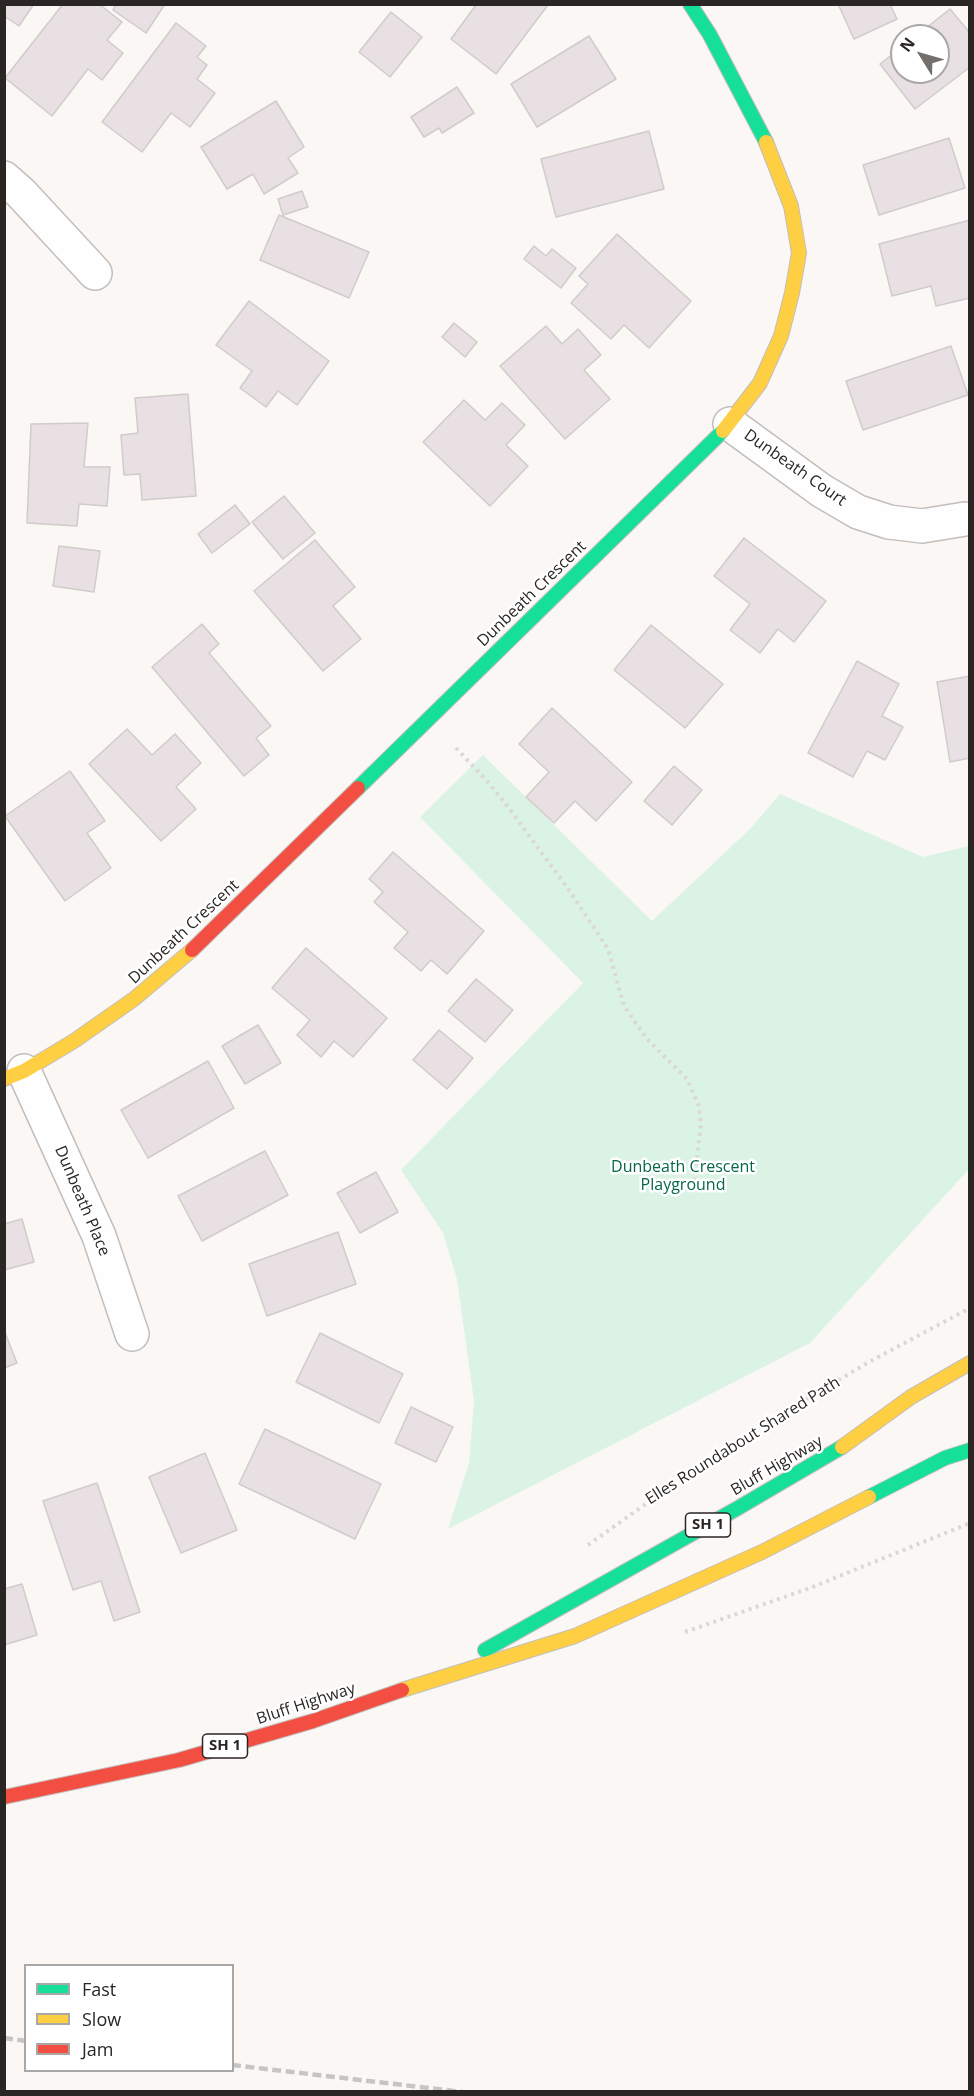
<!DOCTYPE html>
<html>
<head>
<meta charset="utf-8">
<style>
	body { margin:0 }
	#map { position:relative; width:974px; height:2096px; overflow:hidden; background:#fbf7f5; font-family:"Open Sans",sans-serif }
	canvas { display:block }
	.frame { position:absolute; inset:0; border:6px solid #2a2624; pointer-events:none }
	.legend { position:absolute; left:24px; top:1964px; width:210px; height:108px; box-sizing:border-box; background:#fff; border:2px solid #aaa8a7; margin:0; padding:8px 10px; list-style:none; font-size:18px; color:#2a2624 }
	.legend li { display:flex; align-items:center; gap:12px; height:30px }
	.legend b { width:30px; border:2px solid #aaa8a7 }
	.north { position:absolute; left:890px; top:24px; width:60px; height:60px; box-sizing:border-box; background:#fff; border:2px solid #aaa8a7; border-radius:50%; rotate:307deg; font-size:16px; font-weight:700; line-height:24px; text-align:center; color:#2a2624 }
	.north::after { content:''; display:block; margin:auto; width:21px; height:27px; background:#736f6d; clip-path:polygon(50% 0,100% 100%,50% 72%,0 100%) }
</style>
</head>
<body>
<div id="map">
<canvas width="974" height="2096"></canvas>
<div class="frame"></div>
<ul class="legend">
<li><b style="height:8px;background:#16e098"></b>Fast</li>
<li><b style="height:8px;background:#ffcf43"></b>Slow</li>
<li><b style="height:8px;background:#f24e42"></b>Jam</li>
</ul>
<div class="north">N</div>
</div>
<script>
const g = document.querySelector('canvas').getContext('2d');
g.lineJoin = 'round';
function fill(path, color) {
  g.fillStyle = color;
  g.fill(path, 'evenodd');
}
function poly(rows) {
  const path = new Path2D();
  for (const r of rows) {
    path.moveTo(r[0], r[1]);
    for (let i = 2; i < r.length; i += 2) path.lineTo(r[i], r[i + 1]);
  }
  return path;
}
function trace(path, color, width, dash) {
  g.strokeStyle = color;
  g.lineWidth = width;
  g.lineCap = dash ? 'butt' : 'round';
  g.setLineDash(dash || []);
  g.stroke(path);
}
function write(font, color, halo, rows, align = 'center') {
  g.font = font + ' "Open Sans",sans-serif';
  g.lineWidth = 5;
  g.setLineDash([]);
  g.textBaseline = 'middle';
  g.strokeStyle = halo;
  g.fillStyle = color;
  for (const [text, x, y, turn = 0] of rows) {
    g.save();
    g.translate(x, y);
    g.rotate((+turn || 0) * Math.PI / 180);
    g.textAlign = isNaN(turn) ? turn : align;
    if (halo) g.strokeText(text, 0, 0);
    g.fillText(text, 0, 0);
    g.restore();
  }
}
fill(poly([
	[483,755,652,921,750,829,780,794,923,857,969,846,970,1168,810,1343,448,1529,469,1463,474,1401,457,1279,443,1233,401,1170,583,983,420,817]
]), '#dbf3e5');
const building = poly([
	[4,4,34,4,19,26,4,16,4,4],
	[63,4,99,4,122,22,107,40,123,53,102,80,88,69,52,116,5,78,63,4],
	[116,4,165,4,146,33,113,10,116,4],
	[838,4,890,4,897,19,854,39,838,4],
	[476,5,548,5,496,74,451,39,476,5],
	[950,9,970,33,970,67,915,109,880,64,902,47,902,72,938,72,938,36,916,36,950,9],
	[391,12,422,37,390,77,359,52,391,12],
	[176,23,206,46,197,57,207,65,197,79,215,93,190,127,171,113,142,152,102,122,176,23],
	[589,36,616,79,537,127,511,84,589,36],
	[457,87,474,113,442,133,439,128,424,137,411,117,457,87],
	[276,101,304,147,288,158,298,173,264,194,253,174,227,189,201,147,276,101],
	[649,131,664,189,556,217,541,159,649,131],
	[949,138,965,188,879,215,863,165,949,138],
	[302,191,308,207,283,215,278,199,302,191],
	[279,215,369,252,349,298,260,260,279,215],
	[970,220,970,298,936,306,931,286,892,296,879,244,970,220],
	[617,234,691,301,649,348,624,325,611,339,571,303,588,284,579,276,617,234],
	[534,246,546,256,552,249,576,268,561,288,524,259,534,246],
	[249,301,329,361,297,405,278,391,266,407,240,388,252,371,216,345,249,301],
	[454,323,477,342,465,357,442,337,454,323],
	[546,326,562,344,578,329,601,355,584,370,610,399,565,439,500,366,546,326],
	[951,346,968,395,863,430,846,381,951,346],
	[188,394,196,496,142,500,140,474,124,475,121,435,138,433,135,398,188,394],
	[464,400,485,420,502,403,525,425,506,445,528,466,490,506,423,442,464,400],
	[88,423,84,467,110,467,107,506,79,504,77,526,27,523,31,424,88,423],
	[284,496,315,533,283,559,252,522,284,496],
	[235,505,250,524,212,553,198,534,235,505],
	[744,538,826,601,794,642,778,629,760,653,730,630,750,604,714,576,744,538],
	[315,540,355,587,333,606,361,639,323,671,254,591,315,540],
	[59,546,100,551,94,592,53,586,59,546],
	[202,624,219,644,209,653,271,726,256,738,269,755,244,776,152,667,202,624],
	[651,625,723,684,685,728,614,670,651,625],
	[857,661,899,684,882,716,903,727,885,760,867,751,853,777,808,753,857,661],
	[970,676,970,758,950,762,937,682,970,676],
	[552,708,632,782,596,821,575,801,554,823,526,797,549,772,519,744,552,708],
	[127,729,152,755,175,734,201,763,176,787,196,809,161,841,89,764,127,729],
	[674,766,702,790,672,825,644,801,674,766],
	[70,771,105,821,87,833,111,868,65,901,5,816,70,771],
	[393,852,484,931,447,974,431,960,421,971,394,948,408,932,374,902,383,892,369,879,393,852],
	[306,948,387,1018,353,1057,334,1041,321,1057,297,1035,310,1020,272,988,306,948],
	[476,979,513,1010,485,1042,448,1011,476,979],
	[258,1025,281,1063,245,1084,222,1046,258,1025],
	[439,1030,473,1058,447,1089,413,1060,439,1030],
	[208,1061,234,1108,148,1158,121,1110,208,1061],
	[265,1151,288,1195,202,1241,178,1196,265,1151],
	[376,1172,398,1212,360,1233,337,1193,376,1172],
	[22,1219,34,1262,4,1270,4,1224,22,1219],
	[338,1232,356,1284,267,1316,249,1264,338,1232],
	[4,1330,17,1363,4,1368,4,1330],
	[320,1333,403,1374,379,1423,296,1382,320,1333],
	[411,1407,453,1427,436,1462,395,1443,411,1407],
	[265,1429,381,1484,355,1539,239,1484,265,1429],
	[205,1453,237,1530,181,1553,149,1477,205,1453],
	[97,1483,140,1612,114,1621,101,1581,73,1590,43,1501,97,1483],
	[22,1584,37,1635,4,1645,4,1589,22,1584]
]);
fill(building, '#e8e0e2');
trace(building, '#d0cccb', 1.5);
const street = poly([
	[4,178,21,193,95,273],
	[730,424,822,491,858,512,889,522,922,526,965,519],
	[24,1071,99,1236,132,1334]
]);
const fast = poly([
	[690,4,710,35,766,142],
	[358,788,723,431],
	[869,1497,945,1458,970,1450],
	[485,1650,738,1508,842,1447]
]);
const slow = poly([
	[723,431,760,383,781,336,792,293,799,253,791,206,766,142],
	[4,1079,24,1071,74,1041,134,999,192,950],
	[842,1447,911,1397,970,1363],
	[402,1690,575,1636,762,1552,869,1497]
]);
const jam = poly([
	[192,950,358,788],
	[4,1797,179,1760,313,1721,402,1690]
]);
trace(street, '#c2bebc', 36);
trace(fast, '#c2bebc', 16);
trace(slow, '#c2bebc', 16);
trace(jam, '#c2bebc', 16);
trace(poly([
	[456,748,488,782,508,807,569,890,608,949,624,1006,647,1039,687,1079,699,1106,701,1124,694,1182],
	[588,1545,705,1462,783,1413,869,1362,970,1308],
	[685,1632,810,1588,970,1523]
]), '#dad8d7', 4, [3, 4.5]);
trace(street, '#fefefe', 33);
trace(fast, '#16e098', 14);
trace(slow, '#ffcf43', 14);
trace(jam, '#f24e42', 14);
trace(poly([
	[4,2038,26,2041],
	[232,2065,463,2092]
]), '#c6c5c5', 4.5, [9, 4.5]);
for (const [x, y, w] of [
	[708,1525,45],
	[225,1746,45]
]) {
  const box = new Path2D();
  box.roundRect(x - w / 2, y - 12, w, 24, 4.5);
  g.fillStyle = '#fff';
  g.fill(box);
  trace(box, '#2a2624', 1.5);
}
write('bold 15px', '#2a2624', null, [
	["SH 1",708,1525],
	["SH 1",225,1746]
]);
write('16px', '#2a2624', '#fff', [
	["Dunbeath Court",795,468,35],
	["Dunbeath Crescent",532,594,-44],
	["Dunbeath Crescent",184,932,-43],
	["Dunbeath Place",82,1201,67],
	["Elles Roundabout Shared Path",743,1441,-32],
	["Bluff Highway",777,1466,-30],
	["Bluff Highway",306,1704,-18]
]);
write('16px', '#076848', '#fff', [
	["Dunbeath Crescent",683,1167],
	["Playground",683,1185]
]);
</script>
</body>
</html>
